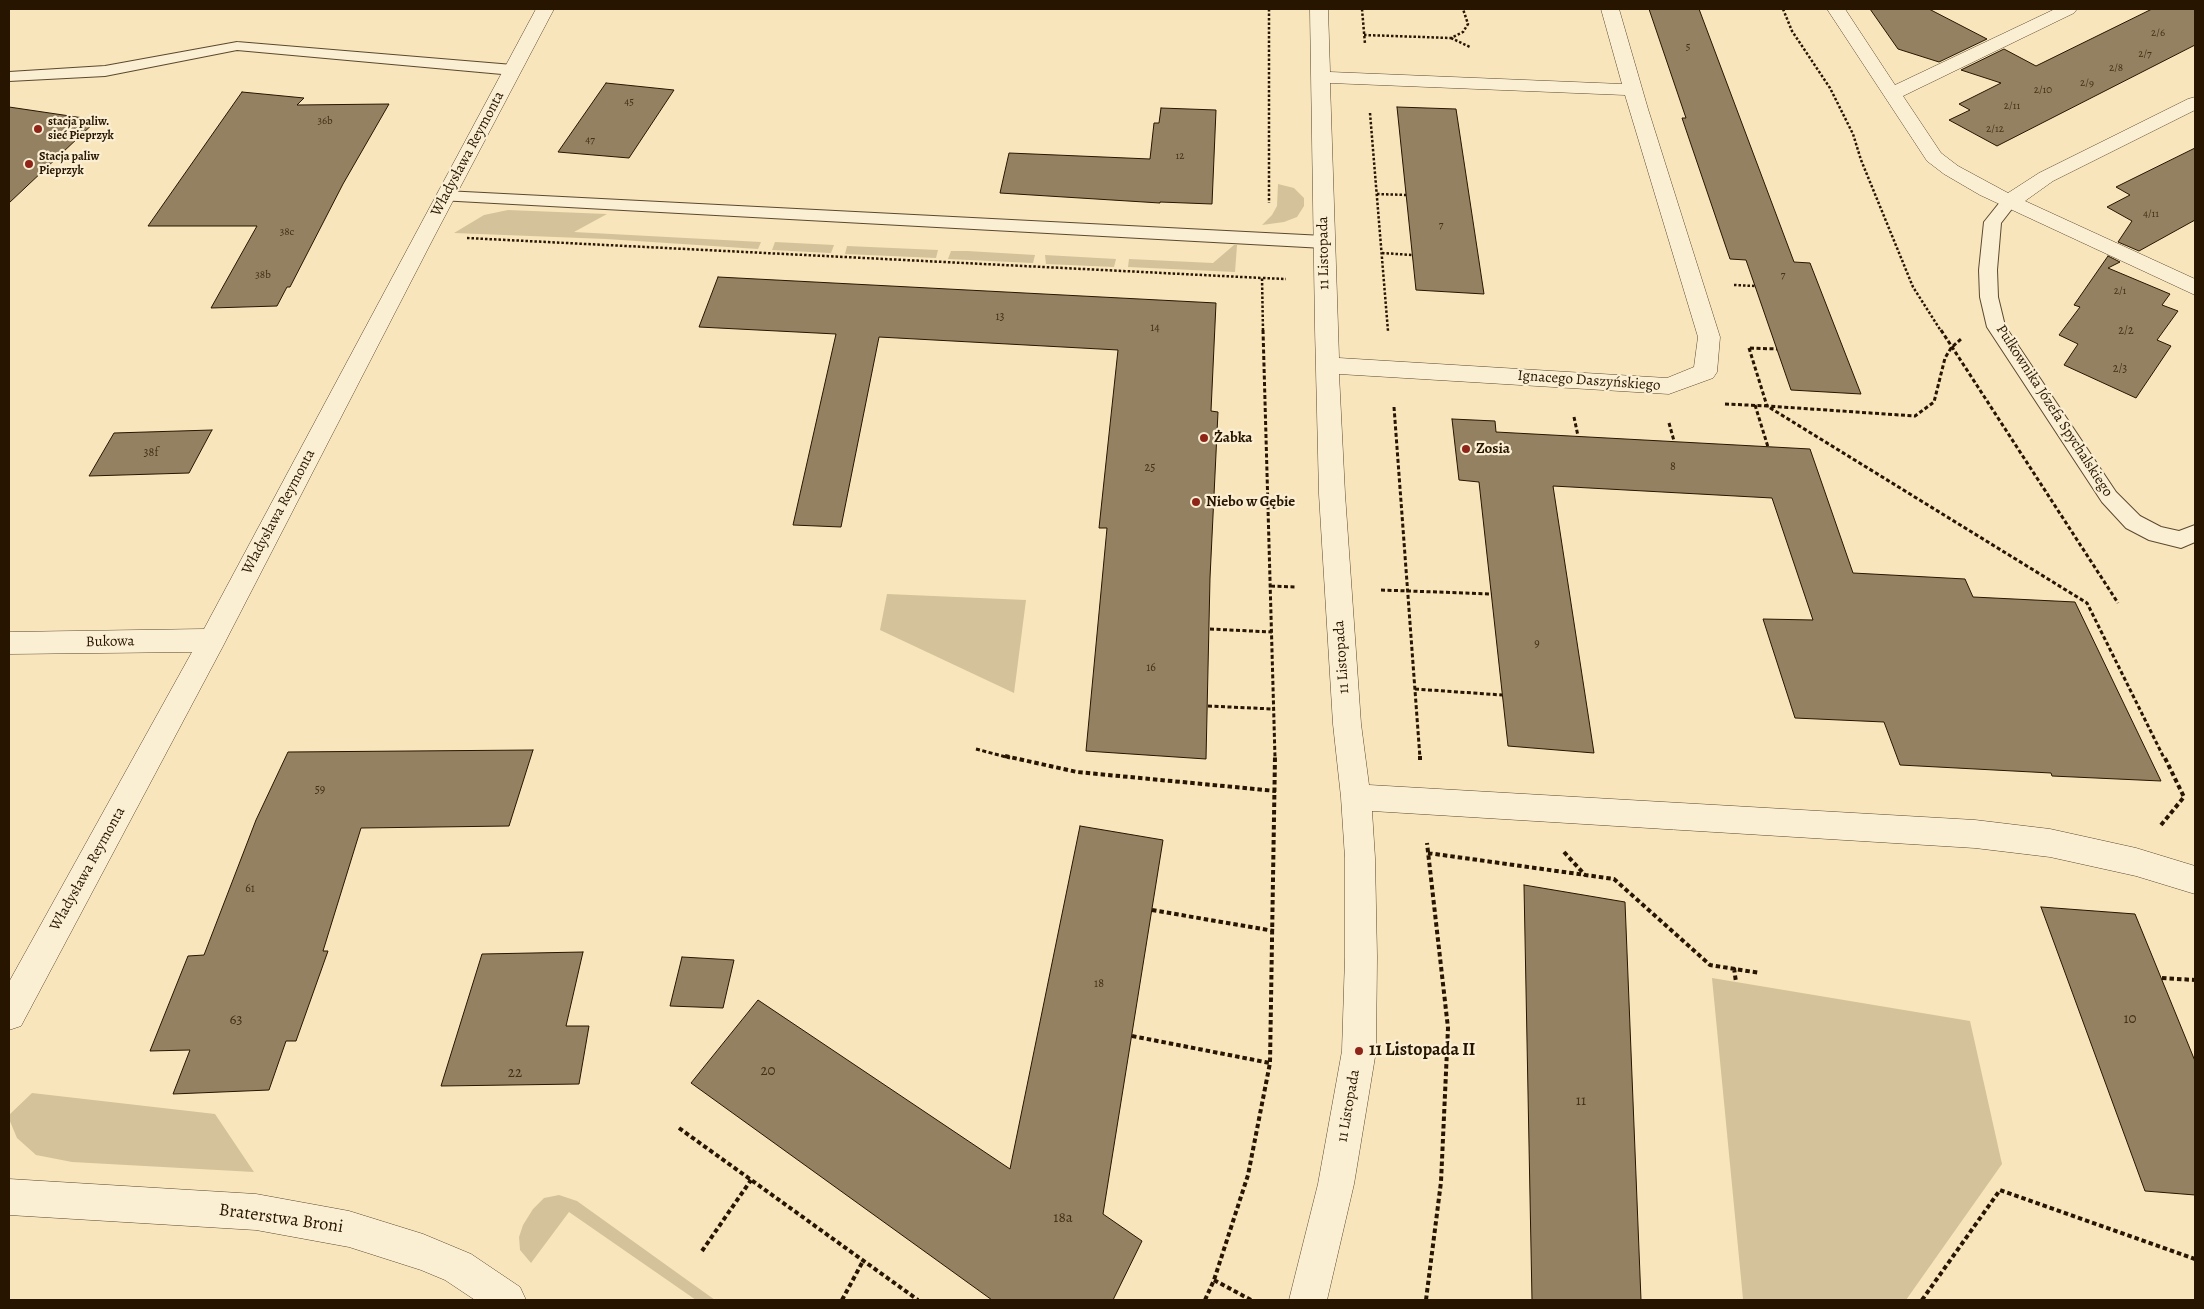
<!DOCTYPE html>
<html>
<head>
<meta charset="utf-8">
<style>
	body { margin:0 }
	#map { position:relative; width:2204px; height:1309px; overflow:hidden; background:#f8e5bb; font-family:Alegreya,serif }
	canvas { display:block }
	.frame { position:absolute; inset:0; border:10px solid #271500; pointer-events:none }
</style>
</head>
<body>
<div id="map">
<canvas width="2204" height="1309"></canvas>
<div class="frame"></div>
</div>
<script>
const g = document.querySelector('canvas').getContext('2d');
g.lineJoin = 'round';
function fill(path, color) {
  g.fillStyle = color;
  g.fill(path, 'evenodd');
}
function poly(rows) {
  const path = new Path2D();
  for (const r of rows) {
    path.moveTo(r[0], r[1]);
    for (let i = 2; i < r.length; i += 2) path.lineTo(r[i], r[i + 1]);
  }
  return path;
}
function trace(path, color, width, dash) {
  g.strokeStyle = color;
  g.lineWidth = width;
  g.lineCap = dash ? 'butt' : 'round';
  g.setLineDash(dash || []);
  g.stroke(path);
}
function write(font, color, halo, rows, align = 'center') {
  g.font = font + ' Alegreya,serif';
  g.lineWidth = 4.5;
  g.setLineDash([]);
  g.textBaseline = 'middle';
  g.strokeStyle = halo;
  g.fillStyle = color;
  for (const [text, x, y, turn = 0] of rows) {
    g.save();
    g.translate(x, y);
    g.rotate((+turn || 0) * Math.PI / 180);
    g.textAlign = isNaN(turn) ? turn : align;
    if (halo) g.strokeText(text, 0, 0);
    g.fillText(text, 0, 0);
    g.restore();
  }
}
fill(poly([
	[1278,184,1294,188,1304,198,1304,206,1297,217,1284,222,1262,225,1272,215,1277,206],
	[508,210,607,214,574,232,761,242,758,249,606,239,454,233,484,215],
	[775,242,834,245,831,253,772,250],
	[1234,245,1237,245,1235,272,1128,267,1129,259,1213,263],
	[847,246,938,250,936,258,845,254],
	[951,251,967,251,1035,255,1033,263,948,259],
	[1045,255,1116,259,1114,267,1046,264],
	[887,594,1026,600,1014,693,880,630],
	[1712,978,1970,1021,2002,1164,1906,1300,1751,1300,1743,1299],
	[32,1093,215,1114,254,1172,72,1162,36,1155,17,1138,9,1119,9,1115],
	[559,1195,577,1201,715,1300,696,1300,569,1212,531,1263,520,1250,519,1237,523,1225,533,1209,544,1198]
]), '#d4c29b');
const building = poly([
	[1649,9,1699,9,1794,262,1810,263,1861,394,1791,390,1746,260,1730,259,1682,118,1686,118,1649,9],
	[1870,9,1929,9,1987,39,1939,62,1898,49,1870,9],
	[2152,9,2195,9,2195,45,1997,146,1949,120,1970,110,1959,104,2001,83,1961,70,2004,49,2036,66,2152,9],
	[606,83,674,90,629,158,558,152,606,83],
	[242,92,304,98,297,105,389,104,343,184,290,287,287,287,277,306,211,308,257,226,148,226,242,92],
	[9,107,97,120,9,203,9,107],
	[1397,107,1456,109,1484,294,1416,290,1397,107],
	[1161,108,1216,110,1212,204,1160,202,1160,203,1000,193,1009,153,1150,159,1154,123,1159,123,1161,108],
	[2195,148,2195,220,2139,251,2118,242,2132,221,2107,207,2130,195,2116,187,2195,148],
	[2108,256,2120,262,2108,268,2170,294,2162,305,2178,311,2157,340,2171,346,2136,398,2064,365,2078,344,2059,335,2080,307,2074,305,2108,256],
	[718,277,1216,303,1211,411,1218,412,1210,578,1206,759,1086,751,1107,528,1099,528,1118,350,879,337,841,527,793,525,836,334,699,327,718,277],
	[1452,419,1495,421,1496,432,1810,449,1853,573,1965,579,1973,597,2075,602,2161,781,2052,776,2051,773,1900,765,1884,722,1795,718,1763,619,1813,620,1772,498,1553,486,1594,753,1508,746,1479,482,1459,480,1452,419],
	[212,430,189,473,89,476,114,433,212,430],
	[533,750,509,826,361,828,323,951,328,951,296,1041,286,1041,269,1090,173,1094,190,1050,150,1051,188,956,204,955,256,820,288,752,533,750],
	[1080,826,1163,840,1103,1214,1142,1241,1113,1300,992,1300,691,1083,758,1000,1010,1169,1080,826],
	[1524,885,1625,902,1641,1300,1532,1300,1524,885],
	[2041,907,2135,914,2195,1061,2195,1195,2145,1191,2041,907],
	[583,952,566,1026,589,1026,579,1084,441,1086,482,954,583,952],
	[682,957,734,960,723,1008,670,1006,682,957]
]);
fill(building, '#948161');
trace(building, '#271500', 1);
const service = poly([
	[237,42,513,65,518,67,521,70,518,73,513,75,237,50,105,76,9,81,9,72,105,66,237,42],
	[445,191,1324,236,1330,238,1333,242,1330,246,1324,248,439,200,437,196,439,192,445,191],
	[2010,196,2016,197,2018,201,2001,223,1997,270,1998,297,2005,326,2116,492,2140,516,2161,527,2179,531,2195,525,2195,542,2181,548,2149,540,2126,528,2102,502,1987,327,1980,297,1979,270,1984,222,2004,197,2010,196]
]);
const minor = poly([
	[536,9,554,9,435,235,222,648,21,1026,9,1030,9,982,192,652,9,654,9,632,204,629,536,9],
	[1310,9,1328,9,1330,72,1622,84,1601,9,1619,9,1648,109,1720,337,1717,372,1713,378,1669,394,1339,374,1345,494,1361,724,1369,785,1975,820,2050,829,2136,848,2195,866,2195,894,2136,876,2050,857,1975,848,1372,811,1375,858,1377,957,1376,1051,1354,1184,1327,1300,1289,1300,1318,1184,1342,1051,1345,957,1345,858,1341,797,1333,724,1319,494,1315,328,1310,9],
	[1330,83,1625,95,1698,337,1694,367,1667,378,1339,358,1330,83],
	[1827,9,1845,9,1895,85,2055,9,2077,9,2074,13,1903,96,1941,153,1958,166,2008,193,2039,173,2188,99,2195,97,2195,110,2053,181,2025,201,2195,279,2195,295,1980,195,1944,174,1927,161,1827,9],
	[9,1179,256,1194,349,1211,423,1234,471,1254,520,1287,526,1300,475,1300,445,1280,421,1270,349,1247,256,1230,9,1215,9,1179]
]);
trace(service, '#5b492f', 2);
trace(minor, '#5b492f', 1);
trace(poly([
	[1269,9,1269,203],
	[1362,9,1365,44],
	[1783,9,1792,31,1830,88,1853,134,1861,160,1913,287,1941,331],
	[1364,35,1451,38,1463,32,1468,24,1463,9],
	[1451,38,1470,47],
	[1370,113,1388,331],
	[1377,194,1406,195],
	[467,238,1262,278,1263,331],
	[1382,253,1412,255],
	[1263,278,1286,279],
	[1734,285,1755,286]
]), '#271500', 2.5, [2.5, 2]);
trace(poly([
	[1263,330,1275,758],
	[1941,330,2118,603],
	[1749,348,1767,406,1915,416,1934,402,1945,358,1951,348,1961,339],
	[1750,348,1777,349],
	[1725,404,1767,406,2087,603,2164,758],
	[1755,405,1768,447],
	[1394,407,1420,758],
	[1574,417,1578,436],
	[1669,423,1674,441],
	[1271,586,1295,587],
	[1381,590,1492,594],
	[1210,629,1272,632],
	[1415,689,1502,695],
	[1208,706,1273,709],
	[976,749,1010,758]
]), '#271500', 3, [4, 2.5]);
trace(poly([
	[1005,756,1077,772,1276,791],
	[1420,756,1420,760],
	[2161,825,2184,797,2164,756],
	[1564,852,1585,875],
	[1428,853,1614,879,1710,965,1760,973],
	[1152,910,1274,931],
	[1734,968,1736,982],
	[2162,978,2195,980],
	[1132,1036,1270,1063],
	[679,1128,918,1300],
	[702,1251,751,1180],
	[1214,1280,1251,1300],
	[842,1300,863,1261],
	[1205,1300,1214,1280,1248,1175,1270,1063,1275,756],
	[1426,1300,1441,1182,1448,1028,1427,843],
	[1922,1300,2000,1190,2195,1259]
]), '#271500', 4, [4.5, 3]);
fill(service, '#faeed3');
fill(minor, '#faeed3');
for (const [x, y, r, color] of [
	[38,129,5,"#8f2418"],
	[29,164,5,"#8f2418"],
	[1204,438,5,"#8f2418"],
	[1466,449,5,"#8f2418"],
	[1196,502,5,"#8f2418"],
	[1359,1051,5,"#8f2418"]
]) {
  const dot = new Path2D();
  dot.arc(x, y, r, 0, 2 * Math.PI);
  g.fillStyle = color;
  g.fill(dot);
  trace(dot, '#faeed3', 2);
}
write('11px', '#423018', null, [
	["2/6",2158,33],
	["5",1688,47],
	["2/7",2145,54],
	["2/8",2116,68],
	["2/9",2087,83],
	["2/10",2043,90],
	["45",629,102],
	["2/11",2012,106],
	["36b",325,121],
	["2/12",1995,129],
	["47",590,140],
	["12",1180,156],
	["4/11",2151,214],
	["7",1441,225],
	["38c",287,232],
	["38b",263,275],
	["7",1783,275],
	["2/1",2120,291]
]);
write('bold 12px', '#271500', '#faeed3', [
	["stacja paliw.",48,122],
	["sieć Pieprzyk",48,136],
	["Stacja paliw",39,157],
	["Pieprzyk",39,171]
], 'left');
write('12px', '#423018', null, [
	["13",1000,317],
	["14",1155,328],
	["2/2",2126,331],
	["2/3",2120,369],
	["38f",151,453],
	["8",1673,467],
	["25",1150,468],
	["9",1537,644],
	["16",1151,668],
	["59",320,790],
	["61",250,889],
	["18",1099,984]
]);
write('15px', '#271500', '#faeed3', [
	["Władysława Reymonta",468,154,-62],
	["11 Listopada",1324,253,-91],
	["Ignacego Daszyńskiego",1589,381,4],
	["Pułkownika Józefa Spychalskiego",2054,411,57],
	["Władysława Reymonta",279,512,-62],
	["Bukowa",110,642,-1],
	["11 Listopada",1342,657,-94],
	["Władysława Reymonta",88,869,-61],
	["11 Listopada",1349,1106,-80]
]);
write('bold 15px', '#271500', '#faeed3', [
	["Żabka",1214,438],
	["Zosia",1476,449],
	["Niebo w Gębie",1206,502]
], 'left');
write('15px', '#423018', null, [
	["10",2130,1019],
	["63",236,1020],
	["20",768,1071],
	["22",515,1073],
	["11",1581,1101],
	["18a",1063,1218]
]);
write('bold 18px', '#271500', '#faeed3', [
	["11 Listopada II",1369,1051]
], 'left');
write('18px', '#271500', '#faeed3', [
	["Braterstwa Broni",281,1219,8]
]);
</script>
</body>
</html>
